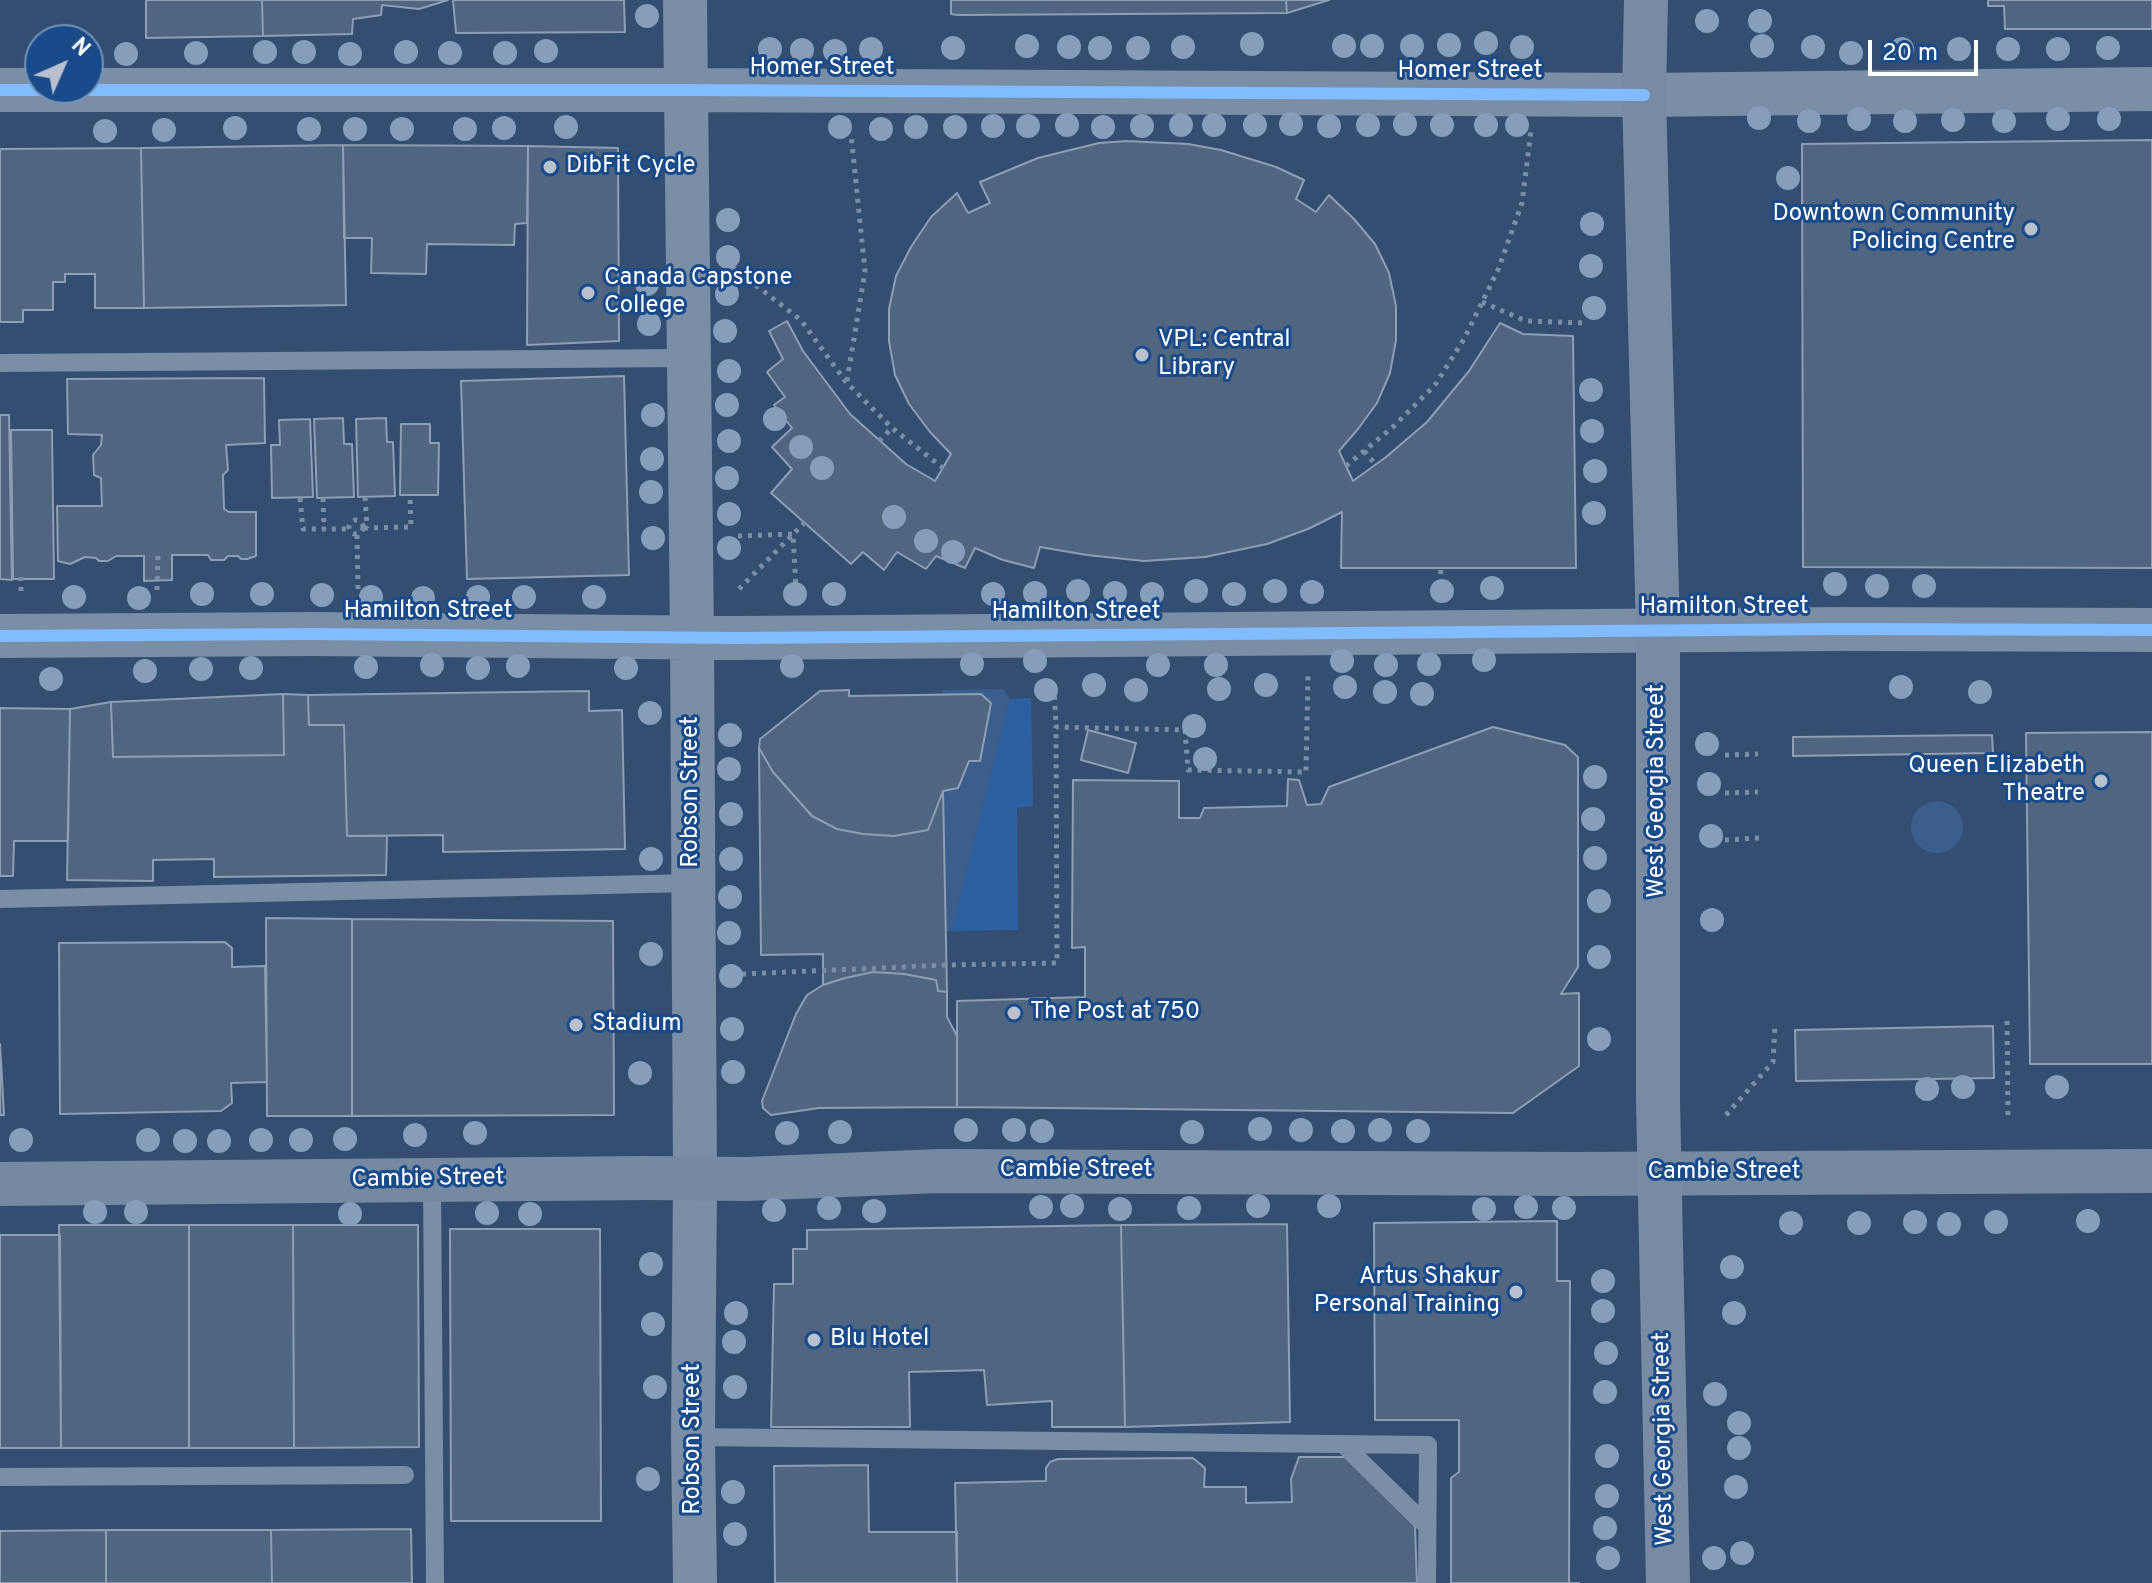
<!DOCTYPE html>
<html>
<head>
<meta charset="utf-8">
<style>
	body { margin:0 }
	#map { position:relative; width:2152px; height:1583px; overflow:hidden; background:#334e70; font-family:Overpass,sans-serif }
	canvas { display:block }
	.north { position:absolute; left:24px; top:24px; width:80px; height:80px; box-sizing:border-box; background:#194a8a; border:2px solid #7592b9; border-radius:50%; rotate:45deg; font-size:22px; font-weight:700; line-height:32px; text-align:center; color:#fff }
	.north::after { content:''; display:block; margin:auto; width:28px; height:36px; background:#b8c1cd; clip-path:polygon(50% 0,100% 100%,50% 72%,0 100%) }
	.scale { position:absolute; left:1868px; top:40px; width:110px; height:36px; box-sizing:border-box; border:4px solid #fff; border-top:0; padding-left:10px; font-size:24px; line-height:28px; white-space:nowrap; color:#fff; -webkit-text-stroke:6px #194a8a; paint-order:stroke }
</style>
</head>
<body>
<div id="map">
<canvas width="2152" height="1583"></canvas>
<div class="north">N</div>
<div class="scale">20 m</div>
</div>
<script>
const g = document.querySelector('canvas').getContext('2d');
g.lineJoin = 'round';
function fill(path, color) {
  g.fillStyle = color;
  g.fill(path, 'evenodd');
}
function poly(rows) {
  const path = new Path2D();
  for (const r of rows) {
    if (r.length === 3) {
      path.moveTo(r[0] + r[2], r[1]);
      path.arc(r[0], r[1], r[2], 0, 2 * Math.PI);
      continue;
    }
    path.moveTo(r[0], r[1]);
    for (let i = 2; i < r.length; i += 2) path.lineTo(r[i], r[i + 1]);
  }
  return path;
}
function trace(path, color, width, dash) {
  g.strokeStyle = color;
  g.lineWidth = width;
  g.lineCap = dash ? 'butt' : 'round';
  g.setLineDash(dash || []);
  g.stroke(path);
}
function write(font, color, halo, rows, align = 'center') {
  g.font = font + ' Overpass,sans-serif';
  g.lineWidth = 6;
  g.setLineDash([]);
  g.textBaseline = 'middle';
  g.strokeStyle = halo;
  g.fillStyle = color;
  for (const [text, x, y, turn = 0] of rows) {
    g.save();
    g.translate(x, y);
    g.rotate((+turn || 0) * Math.PI / 180);
    g.textAlign = isNaN(turn) ? turn : align;
    if (halo) g.strokeText(text, 0, 0);
    g.fillText(text, 0, 0);
    g.restore();
  }
}
fill(poly([
	[1031,698,1033,806,1017,808,1018,930,952,931,1010,699]
]), '#2d60a1');
fill(poly([
	[1003,689,1010,699,952,931,946,931,943,791,958,788,969,761,980,760,991,703,981,694,942,695,942,690],
	[1937,827,26]
]), '#3c5e8c');
const building = poly([
	[146,0,262,0,263,36,146,38,146,0],
	[262,0,448,0,419,9,382,5,381,15,353,19,352,34,263,36,262,0],
	[453,0,624,0,625,32,456,33,453,0],
	[951,0,1286,0,1287,13,958,15,951,14,951,0],
	[1286,0,1329,0,1287,13,1286,0],
	[1988,0,2152,0,2152,29,2005,29,2004,6,1988,6,1988,0],
	[2152,140,2152,568,1803,567,1802,144,2152,140],
	[1127,141,1188,144,1221,150,1276,167,1304,180,1296,199,1316,212,1329,195,1354,219,1375,244,1389,273,1396,306,1396,340,1390,373,1377,403,1358,429,1339,451,1353,481,1386,457,1427,422,1469,371,1500,323,1523,334,1573,336,1576,568,1341,568,1342,512,1308,529,1267,544,1205,557,1144,561,1087,555,1040,547,1034,568,1003,560,975,548,965,568,936,556,926,569,897,552,884,570,863,552,851,564,771,493,792,469,772,447,792,428,774,405,785,397,767,372,783,359,769,331,787,321,803,351,850,414,906,464,935,481,951,454,930,432,909,404,895,375,889,341,889,309,896,276,911,247,931,217,957,193,968,213,990,203,980,182,1038,158,1099,143,1127,141],
	[343,145,346,305,144,308,141,148,343,145],
	[343,145,528,146,527,223,515,224,514,245,427,244,426,274,371,273,372,238,344,238,343,145],
	[528,146,618,148,619,341,527,345,528,146],
	[141,148,144,308,95,308,95,274,65,274,65,282,53,282,53,310,23,310,23,322,0,322,0,149,141,148],
	[624,376,629,575,467,579,461,381,624,376],
	[264,378,265,443,226,445,228,470,223,475,224,509,229,512,256,512,256,556,247,559,241,559,238,556,228,556,224,560,211,560,208,555,172,555,172,580,144,581,144,556,116,556,108,561,99,561,96,558,85,557,70,564,58,561,57,506,102,506,101,478,94,475,93,455,101,445,102,435,68,434,67,379,264,378],
	[0,415,9,415,12,580,0,579,0,415],
	[343,418,344,444,352,444,354,497,317,498,314,419,343,418],
	[386,418,387,442,393,442,395,496,358,497,356,419,386,418],
	[310,419,313,497,272,498,271,445,280,445,279,420,310,419],
	[401,424,430,424,430,443,439,443,438,495,400,495,401,424],
	[11,430,52,430,54,579,13,579,11,430],
	[849,690,849,696,981,694,991,703,980,761,969,761,958,788,943,791,928,830,894,836,863,834,837,829,812,816,773,772,759,748,760,739,820,691,849,690],
	[589,691,589,711,622,710,625,849,443,852,443,835,347,836,344,725,309,725,308,695,589,691],
	[283,694,284,755,113,757,111,702,283,694],
	[283,694,308,695,309,725,344,725,347,836,387,836,386,875,214,877,214,859,153,860,153,881,67,880,70,709,111,702,113,757,284,755,283,694],
	[0,708,70,709,68,841,14,841,13,876,0,876,0,708],
	[1493,727,1565,745,1578,757,1578,967,1561,994,1579,993,1579,1066,1513,1113,957,1107,957,1001,1085,997,1085,947,1072,948,1073,780,1179,781,1179,818,1200,818,1204,808,1287,806,1288,779,1299,780,1307,805,1321,804,1329,787,1493,727],
	[1088,730,1136,743,1128,773,1081,760,1088,730],
	[2152,732,2152,1064,2030,1064,2026,733,2152,732],
	[1992,735,1993,753,1793,756,1793,737,1992,735],
	[759,748,773,772,812,816,837,829,863,834,894,836,928,830,943,791,947,992,938,991,936,980,904,974,873,972,845,978,823,985,823,954,761,955,759,748],
	[266,918,352,919,352,1116,267,1116,266,918],
	[352,919,613,921,614,1115,352,1116,352,919],
	[225,942,232,948,232,967,265,966,267,1082,231,1083,232,1103,221,1111,60,1114,59,943,225,942],
	[873,972,904,974,936,980,938,991,947,992,947,1017,957,1036,957,1107,819,1108,771,1115,763,1108,762,1101,796,1014,807,995,823,985,845,978,873,972],
	[1993,1026,1994,1078,1796,1081,1795,1030,1993,1026],
	[0,1044,4,1115,0,1115,0,1044],
	[1557,1221,1557,1281,1570,1281,1569,1583,1579,1583,1451,1583,1451,1478,1459,1472,1459,1420,1375,1420,1374,1223,1557,1221],
	[1287,1224,1290,1422,1125,1427,1121,1225,1287,1224],
	[59,1225,189,1225,189,1448,61,1448,59,1225],
	[189,1225,293,1225,294,1448,189,1448,189,1225],
	[293,1225,418,1225,419,1447,294,1448,293,1225],
	[1121,1225,1125,1427,1052,1427,1052,1401,987,1405,984,1370,909,1372,910,1427,771,1427,774,1284,793,1284,793,1249,807,1249,807,1230,1121,1225],
	[450,1229,600,1229,601,1521,451,1521,450,1229],
	[0,1235,60,1235,61,1448,0,1448,0,1235],
	[1299,1457,1345,1457,1415,1526,1417,1583,957,1583,955,1483,1046,1481,1046,1468,1050,1462,1058,1459,1193,1458,1205,1468,1204,1487,1246,1487,1246,1503,1292,1502,1291,1479,1299,1457],
	[868,1465,869,1532,957,1532,957,1583,775,1583,774,1466,868,1465],
	[411,1529,412,1583,272,1583,271,1530,411,1529],
	[106,1530,271,1530,272,1583,106,1583,106,1530],
	[106,1530,106,1583,0,1583,0,1531,106,1530]
]);
fill(building, '#506580');
trace(building, '#8e9eb3', 2);
trace(poly([
	[732,267,801,320,846,382,892,428,943,468],
	[1482,302,1526,321,1586,323],
	[847,381,865,271,851,134],
	[879,441,892,428],
	[1364,451,1376,465],
	[1346,466,1394,426,1435,385,1464,339,1498,270,1522,203,1531,131],
	[365,497,367,528],
	[300,498,303,529,349,529],
	[323,498,324,529],
	[356,527,7],
	[364,528,411,527,410,495],
	[357,535,358,589],
	[738,536,793,534,796,588],
	[1440,584,1441,568],
	[739,589,805,522],
	[157,590,158,556],
	[21,591,21,575],
	[1054,686,1056,727],
	[1725,755,1758,754],
	[1725,793,1758,792],
	[1725,840,1759,838],
	[742,974,947,965,1057,963,1056,727,1185,730,1188,770,1306,772,1308,674],
	[2007,1021,2008,1116],
	[1726,1115,1773,1062,1775,1025]
]), '#7a8ea5', 5, [4, 6]);
trace(poly([
	[0,363,688,358],
	[0,899,692,883],
	[432,1180,435,1583],
	[693,1437,1428,1445,1427,1583],
	[1343,1444,1427,1526],
	[0,1477,405,1475]
]), '#7a8ea5', 18);
trace(poly([
	[685,0,692,637,695,1177,693,1437,695,1583],
	[0,90,685,90,1644,95,2152,89],
	[0,636,311,634,739,638,1842,629,2152,630]
]), '#7a8ea5', 44);
trace(poly([
	[0,1184,647,1178,746,1179,939,1171,1574,1174,2152,1171]
]), '#7589a1', 44);
trace(poly([
	[1646,0,1644,95,1658,630,1658,1100,1668,1583]
]), '#798aa3', 44);
trace(poly([
	[0,90,685,90,1644,95],
	[0,636,311,634,739,638,1842,629,2152,630]
]), '#80bcff', 12);
g.fillStyle = '#869dbc';
for (const [x, y] of [
	[647,16],
	[1707,21],
	[1760,21],
	[1486,43],
	[1252,44],
	[1449,45],
	[1027,46],
	[1344,46],
	[1372,46],
	[1412,46],
	[1762,46],
	[1069,47],
	[1183,47],
	[1522,47],
	[1813,47],
	[953,48],
	[1100,48],
	[1138,48],
	[2108,48],
	[770,49],
	[871,49],
	[1902,49],
	[1959,49],
	[2008,49],
	[2058,49],
	[802,50],
	[546,51],
	[835,51],
	[265,52],
	[304,52],
	[406,52],
	[196,53],
	[450,53],
	[505,53],
	[1851,53],
	[126,54],
	[350,54],
	[1759,118],
	[1859,119],
	[2058,119],
	[2109,119],
	[1953,120],
	[1809,121],
	[1905,121],
	[2004,121],
	[1291,124],
	[1405,124],
	[1067,125],
	[1181,125],
	[1214,125],
	[1255,125],
	[1368,125],
	[1442,125],
	[1486,125],
	[1517,125],
	[993,126],
	[1028,126],
	[1142,126],
	[1329,126],
	[566,127],
	[840,127],
	[916,127],
	[955,127],
	[1103,127],
	[235,128],
	[504,128],
	[309,129],
	[355,129],
	[402,129],
	[465,129],
	[881,129],
	[164,130],
	[105,131],
	[1788,178],
	[728,220],
	[1592,224],
	[728,257],
	[1591,266],
	[647,284],
	[727,294],
	[1594,308],
	[649,324],
	[725,331],
	[729,371],
	[1591,390],
	[727,405],
	[653,415],
	[775,419],
	[1592,431],
	[729,441],
	[801,447],
	[652,459],
	[822,468],
	[1595,471],
	[727,478],
	[651,492],
	[1594,513],
	[729,514],
	[894,517],
	[653,538],
	[926,541],
	[729,548],
	[953,552],
	[1835,584],
	[1877,586],
	[1924,586],
	[1492,588],
	[1078,591],
	[1196,591],
	[1275,591],
	[1442,591],
	[1312,592],
	[1035,593],
	[1115,593],
	[202,594],
	[262,594],
	[795,594],
	[834,594],
	[993,594],
	[1152,594],
	[1234,594],
	[322,595],
	[74,597],
	[371,597],
	[478,597],
	[524,597],
	[594,597],
	[139,598],
	[423,598],
	[1484,660],
	[1035,661],
	[1342,661],
	[972,664],
	[1429,664],
	[432,665],
	[1158,665],
	[1216,665],
	[1386,665],
	[518,666],
	[792,666],
	[366,667],
	[251,668],
	[478,668],
	[626,668],
	[201,669],
	[145,671],
	[51,679],
	[1094,685],
	[1266,685],
	[1345,687],
	[1901,687],
	[1219,689],
	[1046,690],
	[1136,690],
	[1385,692],
	[1980,692],
	[1422,694],
	[650,713],
	[1194,726],
	[730,735],
	[1707,744],
	[1205,759],
	[729,769],
	[1595,777],
	[1709,784],
	[731,814],
	[1593,819],
	[1711,836],
	[1595,858],
	[651,859],
	[731,859],
	[730,897],
	[1599,901],
	[1712,920],
	[729,933],
	[651,954],
	[1599,957],
	[731,976],
	[732,1029],
	[1599,1039],
	[733,1072],
	[640,1073],
	[1963,1087],
	[2057,1087],
	[1927,1089],
	[1260,1129],
	[966,1130],
	[1014,1130],
	[1301,1130],
	[1380,1130],
	[1042,1131],
	[1343,1131],
	[1418,1131],
	[840,1132],
	[1192,1132],
	[475,1133],
	[787,1133],
	[415,1135],
	[345,1139],
	[21,1140],
	[148,1140],
	[261,1140],
	[301,1140],
	[185,1141],
	[219,1141],
	[1072,1206],
	[1258,1206],
	[1329,1206],
	[1041,1207],
	[1526,1207],
	[829,1208],
	[1189,1208],
	[1564,1208],
	[1120,1209],
	[1484,1209],
	[774,1210],
	[874,1211],
	[95,1212],
	[136,1212],
	[487,1213],
	[350,1214],
	[530,1214],
	[2088,1221],
	[1915,1222],
	[1996,1222],
	[1791,1223],
	[1859,1223],
	[1949,1224],
	[651,1264],
	[1732,1267],
	[1603,1281],
	[1603,1311],
	[736,1313],
	[1734,1313],
	[653,1324],
	[734,1342],
	[1606,1353],
	[655,1387],
	[735,1387],
	[1605,1392],
	[1715,1394],
	[1739,1423],
	[1739,1448],
	[1607,1456],
	[648,1479],
	[1736,1487],
	[733,1492],
	[1607,1496],
	[1605,1528],
	[735,1534],
	[1742,1553],
	[1608,1558],
	[1714,1558]
]) {
  g.beginPath();
  g.arc(x, y, 12, 0, 2 * Math.PI);
  g.fill();
}
for (const [x, y, r, color] of [
	[550,167,8,"#b8c1cd"],
	[2031,229,8,"#b8c1cd"],
	[588,293,8,"#b8c1cd"],
	[1142,355,8,"#b8c1cd"],
	[2101,781,8,"#b8c1cd"],
	[1014,1013,8,"#b8c1cd"],
	[576,1025,8,"#b8c1cd"],
	[1516,1292,8,"#b8c1cd"],
	[814,1340,8,"#b8c1cd"]
]) {
  const dot = new Path2D();
  dot.arc(x, y, r, 0, 2 * Math.PI);
  g.fillStyle = color;
  g.fill(dot);
  trace(dot, '#194a8a', 3);
}
write('24px', '#fff', '#194a8a', [
	["Homer Street",822,69],
	["Homer Street",1470,72],
	["Hamilton Street",1724,608],
	["Hamilton Street",428,612],
	["Hamilton Street",1076,613],
	["West Georgia Street",1658,791,-90],
	["Robson Street",692,792,-90],
	["Cambie Street",1076,1171],
	["Cambie Street",1724,1173],
	["Cambie Street",428,1180,-1],
	["Robson Street",694,1439,-90],
	["West Georgia Street",1665,1439,-91]
]);
write('24px', '#fff', '#194a8a', [
	["DibFit Cycle",566,167],
	["Downtown Community",2015,215,"right"],
	["Policing Centre",2015,243,"right"],
	["Canada Capstone",604,279],
	["College",604,307],
	["VPL: Central",1158,341],
	["Library",1158,369],
	["Queen Elizabeth",2085,767,"right"],
	["Theatre",2085,795,"right"],
	["The Post at 750",1030,1013],
	["Stadium",592,1025],
	["Artus Shakur",1500,1278,"right"],
	["Personal Training",1500,1306,"right"],
	["Blu Hotel",830,1340]
], 'left');
</script>
</body>
</html>
